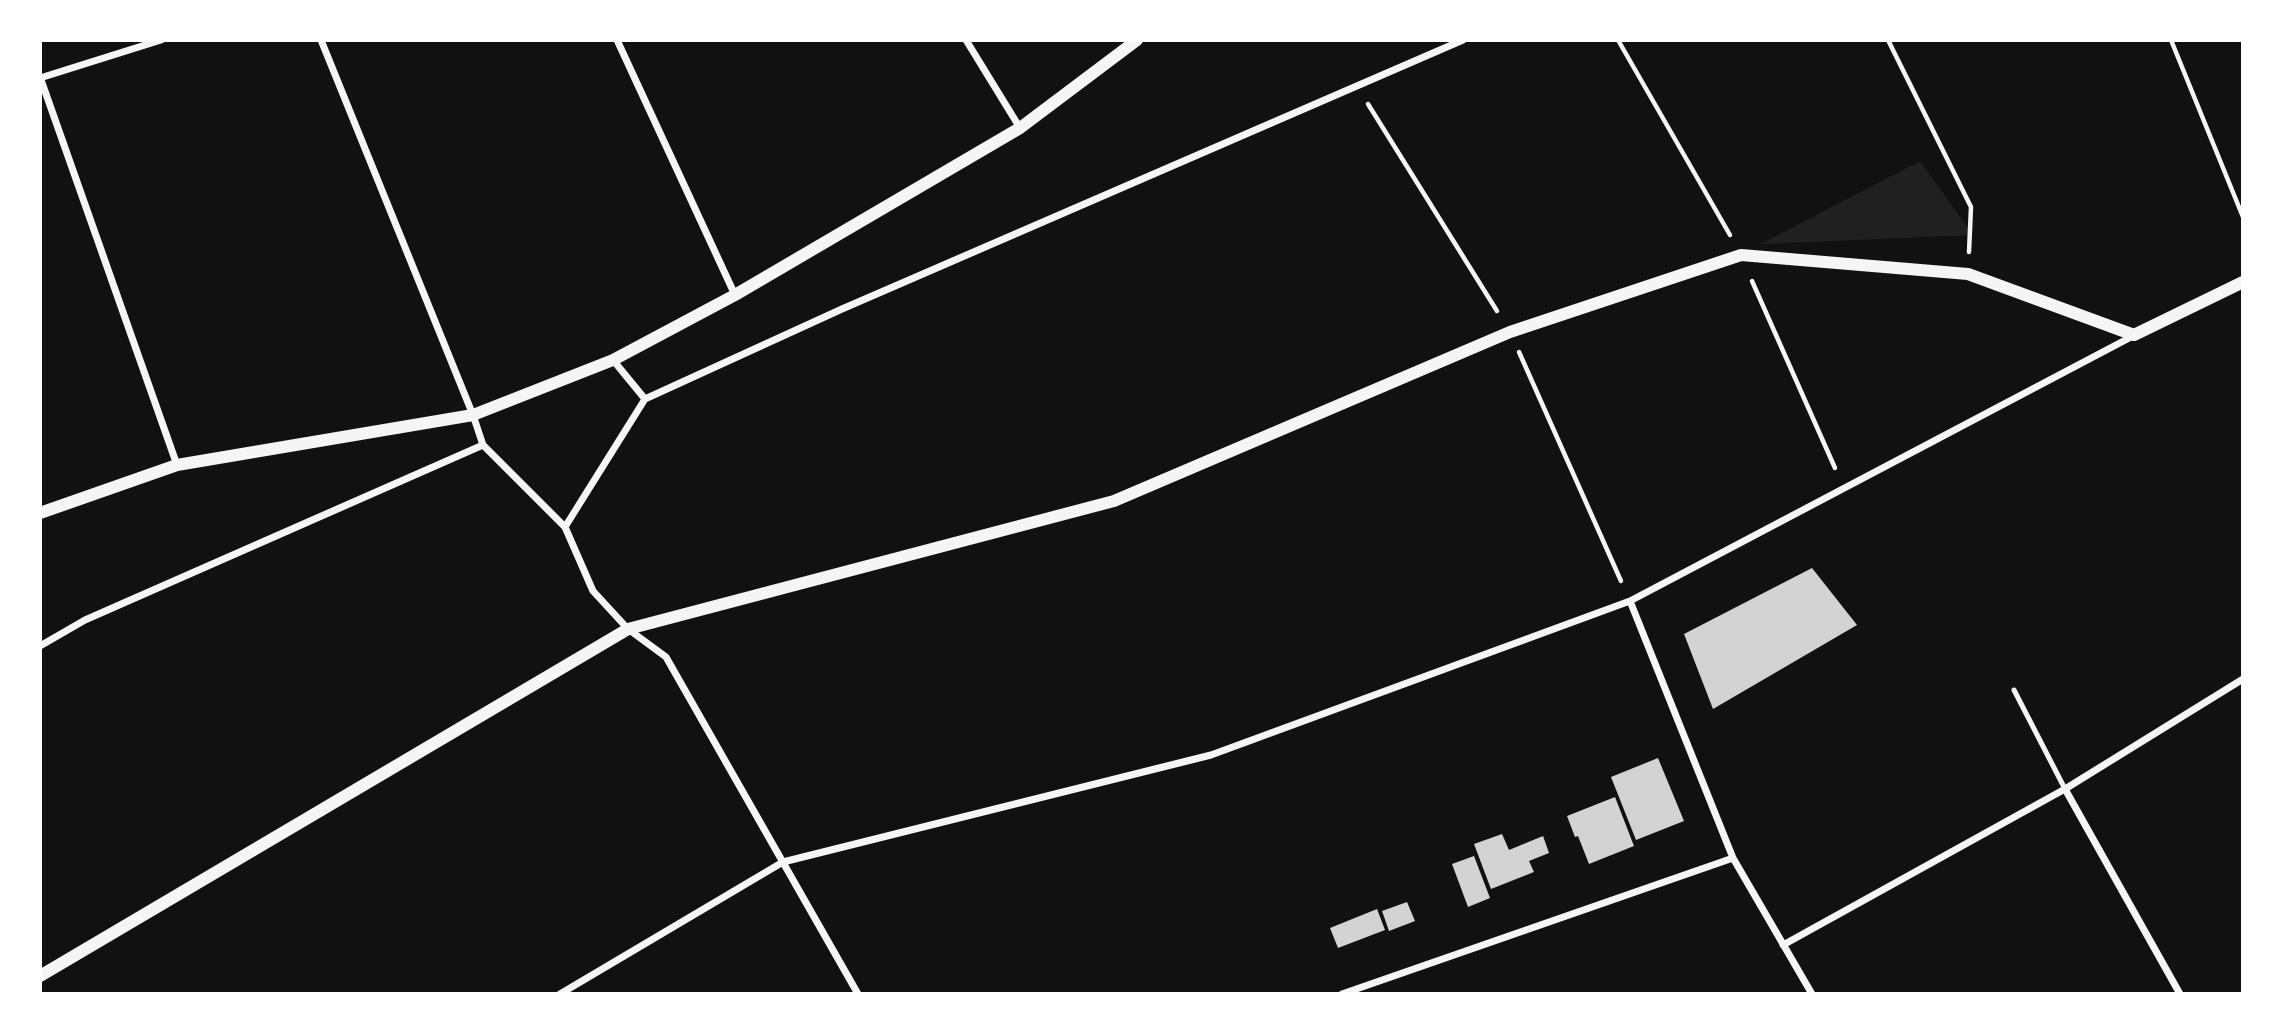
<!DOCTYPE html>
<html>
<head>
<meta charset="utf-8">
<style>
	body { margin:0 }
	#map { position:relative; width:2283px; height:1034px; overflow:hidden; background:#111; font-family:"Times New Roman",serif }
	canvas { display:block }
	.frame { position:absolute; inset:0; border:42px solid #fff; pointer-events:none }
</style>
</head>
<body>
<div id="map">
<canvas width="2283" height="1034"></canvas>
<div class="frame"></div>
</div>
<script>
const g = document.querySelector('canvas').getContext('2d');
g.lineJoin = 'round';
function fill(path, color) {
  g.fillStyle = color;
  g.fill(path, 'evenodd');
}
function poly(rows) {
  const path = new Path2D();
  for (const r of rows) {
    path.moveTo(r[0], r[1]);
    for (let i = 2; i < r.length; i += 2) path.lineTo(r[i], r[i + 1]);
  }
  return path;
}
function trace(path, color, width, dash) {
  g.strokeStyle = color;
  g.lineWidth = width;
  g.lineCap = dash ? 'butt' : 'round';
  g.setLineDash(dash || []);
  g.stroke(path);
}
fill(poly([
	[1920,161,1973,235,1761,244]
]), '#202020');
fill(poly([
	[1812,568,1857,625,1713,709,1684,634],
	[1658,758,1684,821,1636,840,1611,777],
	[1615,797,1634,846,1589,864,1578,836,1575,837,1567,816],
	[1502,834,1509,850,1543,836,1549,853,1529,861,1534,872,1491,889,1474,844],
	[1474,856,1490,898,1468,907,1452,864],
	[1407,902,1415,921,1389,931,1382,911],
	[1377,909,1385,930,1338,948,1330,928]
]), '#d3d3d3');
trace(poly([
	[1618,40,1730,235],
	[1888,40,1971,207,1969,252],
	[2171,40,2243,217],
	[1368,104,1497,311],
	[1752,281,1835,468],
	[1519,352,1621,581]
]), '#f5f5f5', 4.5);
trace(poly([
	[2014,690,2065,789]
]), '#f5f5f5', 5);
trace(poly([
	[321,40,473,415,483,445,565,527,593,591,628,629,666,657,858,994],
	[617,40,735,295],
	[966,40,1020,128],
	[40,77,177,465],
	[40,78,161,40],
	[613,360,645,399],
	[645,399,842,309,1463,40],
	[565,527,645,399],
	[1630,601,1733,858,1812,994],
	[40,646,85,620,483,445],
	[2065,789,2180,994],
	[1783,945,2065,789,2243,679],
	[560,994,783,862,1211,755,1630,601,2133,336],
	[1342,994,1733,858]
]), '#f5f5f5', 7);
trace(poly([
	[40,513,177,465,473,415,613,360,735,295,1020,128,1137,40],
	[40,976,628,629,1114,501,1510,332,1741,255,1968,274,2134,335,2243,282]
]), '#f5f5f5', 12);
</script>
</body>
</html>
